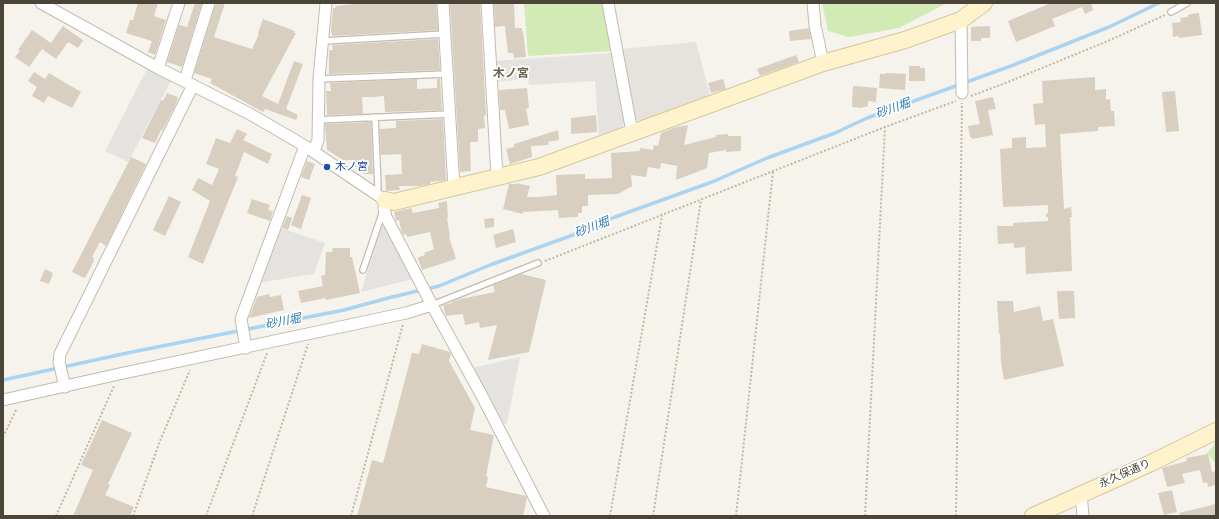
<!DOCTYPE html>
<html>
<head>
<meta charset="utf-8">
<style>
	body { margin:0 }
	#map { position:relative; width:1219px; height:519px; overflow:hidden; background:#f6f3ec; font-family:"DejaVu Sans",sans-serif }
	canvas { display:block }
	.frame { position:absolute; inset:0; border:4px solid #4b4439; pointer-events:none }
</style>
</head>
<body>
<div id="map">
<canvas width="1219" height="519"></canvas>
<div class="frame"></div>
</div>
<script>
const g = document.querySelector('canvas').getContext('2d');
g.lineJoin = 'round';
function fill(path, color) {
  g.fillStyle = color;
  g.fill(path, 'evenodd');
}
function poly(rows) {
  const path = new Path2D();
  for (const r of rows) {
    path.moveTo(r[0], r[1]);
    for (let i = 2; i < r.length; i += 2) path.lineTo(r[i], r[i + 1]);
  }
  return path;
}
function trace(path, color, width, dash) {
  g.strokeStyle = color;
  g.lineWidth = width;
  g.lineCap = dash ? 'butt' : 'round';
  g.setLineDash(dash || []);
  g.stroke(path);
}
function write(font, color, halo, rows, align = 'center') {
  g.font = font + ' "DejaVu Sans","Noto Sans JP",sans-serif';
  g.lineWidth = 3.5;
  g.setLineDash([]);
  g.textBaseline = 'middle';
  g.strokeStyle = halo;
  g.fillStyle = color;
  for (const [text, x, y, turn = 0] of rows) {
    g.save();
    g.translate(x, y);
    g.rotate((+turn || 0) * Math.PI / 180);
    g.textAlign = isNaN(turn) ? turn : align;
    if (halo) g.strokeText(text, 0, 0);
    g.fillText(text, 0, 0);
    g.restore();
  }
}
fill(poly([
	[696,42,710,95,640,121,633,117,621,49]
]), '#e6e2dd');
fill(poly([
	[524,3,602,3,611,51,528,56],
	[822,3,947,3,899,28,849,37,828,31],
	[1216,443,1216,464,1207,453]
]), '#d2eab5');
fill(poly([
	[612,53,625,121,621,128,599,135,595,81,529,85,528,79,495,82,494,61],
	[147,69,171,81,128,162,105,151],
	[383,222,413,279,361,292],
	[278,227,325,243,314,274,257,283],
	[520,357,507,423,502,425,472,368]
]), '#e5e3e0');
trace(poly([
	[3,380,132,352,344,310,392,297,439,286,490,265,584,231,615,217,712,182,767,158,835,133,867,118,1011,66,1109,27,1159,3]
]), '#a9d4f2', 3.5);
fill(poly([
	[138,3,158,3,154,16,166,20,155,55,148,52,152,41,126,33,130,20,133,20],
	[195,3,202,3,182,67,167,62,179,25,187,27],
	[216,3,225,3,214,37,252,49,259,34,258,33,263,19,295,31,294,33,296,33,262,96,278,104,294,61,303,64,286,109,298,115,296,120,265,109,263,112,210,83,212,79,194,73],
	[365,3,436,3,438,30,332,36,331,30,333,8,336,8,335,6],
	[450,3,480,3,486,115,484,116,485,128,478,129,478,142,470,142,471,171,460,172],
	[494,3,514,3,515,28,522,28,522,31,523,31,526,57,514,58,513,53,508,53,505,26,495,27],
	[1051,3,1091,3,1093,10,1085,14,1082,7,1052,19,1055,26,1016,42,1008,21],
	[1199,13,1202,35,1179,38,1179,36,1173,37,1172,23,1181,22,1180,18,1188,17,1188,15,1191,14],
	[63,26,83,40,83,41,78,48,68,42,56,59,42,49,29,67,15,57,20,51,18,50,32,30,51,43],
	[990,26,990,38,981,38,981,41,971,41,971,27],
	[809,28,811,39,790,41,789,31],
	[438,39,440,70,329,74,329,50,333,50,332,45],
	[796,55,799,62,760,76,757,69],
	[909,66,920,66,920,68,925,68,925,81,909,81],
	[34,72,45,79,49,73,81,92,72,108,48,96,44,103,32,96,37,87,28,81],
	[886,73,906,74,905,90,879,88,880,74,886,74],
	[1095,77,1095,90,1106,89,1106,100,1110,99,1111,111,1114,111,1115,126,1098,127,1098,131,1060,134,1064,209,1071,207,1072,217,1070,217,1072,271,1026,274,1025,247,1014,248,1014,243,998,244,997,226,1013,226,1013,223,1048,221,1048,217,1046,217,1046,214,1048,213,1048,205,1003,207,1000,149,1012,148,1012,138,1026,137,1026,148,1046,147,1045,124,1035,125,1033,104,1043,103,1042,81],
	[417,79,417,89,437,88,437,79,440,79,442,110,385,112,384,96,373,97,362,97,363,114,327,115,326,91,331,91,330,83],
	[723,79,726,89,711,93,708,83],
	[853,86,877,88,876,102,868,101,868,106,860,108,853,107,852,105],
	[527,88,529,108,526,109,529,125,509,129,505,110,500,110,499,90],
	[1175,91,1179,131,1166,132,1162,92],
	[167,93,178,97,175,106,162,131,161,130,155,143,142,138,161,100,163,101],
	[993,97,996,109,988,110,993,135,972,139,971,137,970,137,968,126,980,124,975,101],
	[596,115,597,132,571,134,571,118],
	[443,119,446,180,430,182,430,184,421,186,399,186,400,190,386,191,385,175,402,174,401,154,381,155,380,129,396,128,396,121],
	[371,122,373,174,365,174,362,172,361,166,353,167,353,160,343,160,327,150,325,124],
	[688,125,684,145,716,137,716,135,728,134,728,136,741,136,741,151,726,152,726,150,709,153,707,168,676,180,677,166,661,163,660,169,648,167,646,177,631,175,632,186,618,194,588,195,588,206,582,206,582,213,578,213,578,217,559,218,558,210,523,212,523,214,503,209,509,184,517,184,516,183,530,186,527,197,540,197,557,195,556,175,585,174,585,179,612,178,611,153,640,151,640,148,653,150,654,145,658,146,661,133,676,127],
	[237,129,247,134,243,140,272,154,268,164,244,152,235,176,238,177,203,264,188,257,210,201,192,190,198,178,212,185,219,169,206,164,216,138,230,143],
	[558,130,559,140,548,142,549,145,531,146,532,157,510,164,506,149,514,147,514,144],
	[131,157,146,164,106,246,100,242,92,257,94,258,93,260,94,261,85,278,82,277,72,272],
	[307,161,315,164,309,180,301,177],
	[302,195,311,198,301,229,291,225],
	[169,196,181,202,165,236,153,230],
	[252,199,270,205,268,210,273,211,270,221,247,213],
	[447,201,448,218,447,217,450,237,449,237,456,259,422,270,418,259,419,257,425,255,424,253,434,249,430,232,407,237,406,234,403,235,401,230,399,220,396,221,394,212,411,208,413,213,439,208,438,203],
	[287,216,292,218,288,230,282,228],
	[494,218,494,227,485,228,484,219],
	[513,229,516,242,496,248,493,235],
	[333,248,350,248,350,257,352,257,360,293,326,300,325,298,301,303,298,291,323,286,321,276,325,275,326,252,332,252],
	[45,269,53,273,49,284,40,281],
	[521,274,546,280,529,352,488,360,497,325,480,328,479,322,465,325,463,314,446,316,443,305,452,303,452,302,460,299,495,292,493,285],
	[1057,291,1074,291,1075,318,1059,319],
	[269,294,270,297,281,295,284,310,249,318,257,297],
	[997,301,1013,301,1014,312,1040,306,1043,321,1053,319,1064,366,1004,380,1001,363,1000,334,999,334],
	[422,344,450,352,451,354,449,361,475,408,470,430,494,435,486,476,488,477,486,487,526,496,527,498,523,516,357,516,372,460,383,463,412,353,419,354],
	[102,420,132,433,108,484,110,485,105,495,134,507,130,516,73,516,93,470,81,465],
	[1208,454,1212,472,1216,471,1216,485,1208,487,1207,482,1203,483,1200,470,1182,474,1185,483,1167,487,1162,468,1187,461,1186,458],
	[1172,490,1177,512,1164,515,1158,493],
	[1216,504,1216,516,1180,516,1179,513]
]), '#d8cfc1');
const lane = poly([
	[1171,12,1187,3],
	[324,41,445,34],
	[319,79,447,74],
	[375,117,378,187,376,194],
	[317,120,450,114],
	[363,270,383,211],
	[432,305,538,263]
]);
const street = poly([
	[41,3,158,68,250,114,305,146,385,200,384,209,386,217,432,305,482,396,544,516],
	[443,3,454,188],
	[487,3,497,177],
	[608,3,632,132],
	[813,3,815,25,823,63],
	[961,20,962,93],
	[158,68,179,3],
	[185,80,209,3],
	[314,151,318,140,319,79,326,3],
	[246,348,241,319,305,146],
	[65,387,59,362,60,354,193,85],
	[3,400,119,374,406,313,432,305],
	[1081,494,1083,516]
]);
const secondary = poly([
	[385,200,394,202,539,167,823,63,905,40,961,20,984,3],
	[1033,516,1149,464,1216,431]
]);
trace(lane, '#c2bbae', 8);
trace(street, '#c2bbae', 13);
trace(secondary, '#d6c79b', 18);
trace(poly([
	[971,96,1003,84,1108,41,1165,15],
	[545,261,885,127,956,101],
	[3,437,17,408],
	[56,516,114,386],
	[133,516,160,441,190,370],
	[206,516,267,353],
	[252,516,308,344],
	[351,516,403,324],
	[610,516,662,216],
	[653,516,701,200],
	[736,516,773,171],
	[865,516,885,127],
	[956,516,962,103]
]), '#c4b79f', 2, [2, 2]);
trace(lane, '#fff', 5.5);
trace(street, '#fff', 11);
trace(secondary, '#fff3cd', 16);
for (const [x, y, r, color] of [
	[327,167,4,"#1a4fb4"]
]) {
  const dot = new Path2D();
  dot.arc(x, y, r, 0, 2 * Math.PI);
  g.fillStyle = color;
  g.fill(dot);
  trace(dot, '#fff', 1.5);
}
write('11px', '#164399', '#fff', [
	["木ノ宮",335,167]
], 'left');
write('11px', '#4b4439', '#fff', [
	["永久保通り",1125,474,-24]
]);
write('bold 12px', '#6e6250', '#fff', [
	["木ノ宮",511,74]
]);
write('italic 12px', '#2e7ab2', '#fff', [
	["砂川堀",893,109,-20],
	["砂川堀",592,228,-21],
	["砂川堀",283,322,-11]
]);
</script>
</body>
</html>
